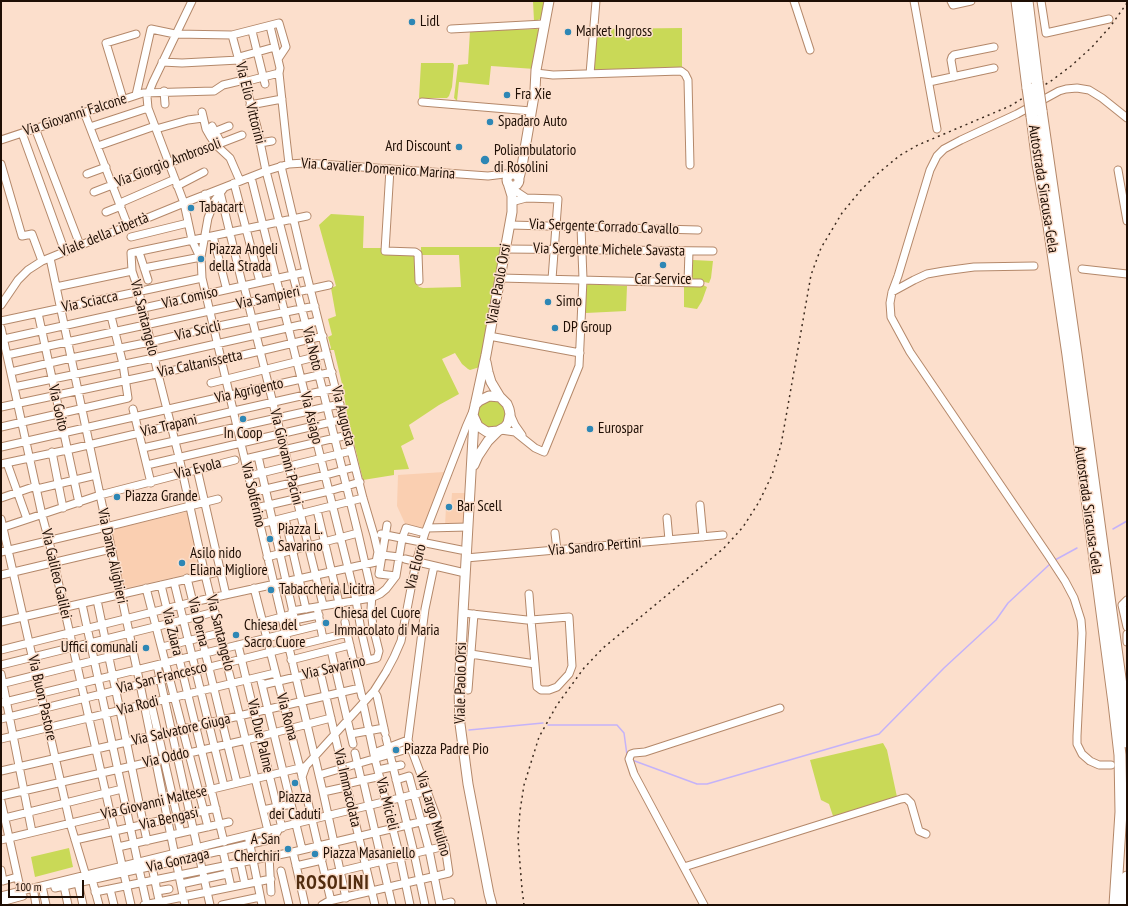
<!DOCTYPE html>
<html>
<head>
<meta charset="utf-8">
<style>
	body { margin:0 }
	#map { position:relative; width:1128px; height:906px; overflow:hidden; background:#fcdfcc; font-family:"PT Sans Narrow",sans-serif }
	canvas { display:block }
	.frame { position:absolute; inset:0; border:2px solid #1e0e04; pointer-events:none }
	.scale { position:absolute; left:8px; top:880px; width:76px; height:18px; box-sizing:border-box; border:2px solid #1e0e04; border-top:0; padding-left:5px; font-size:12px; line-height:14px; white-space:nowrap; color:#1e0e04; -webkit-text-stroke:3px #fcdfcc; paint-order:stroke }
</style>
</head>
<body>
<div id="map">
<canvas width="1128" height="906"></canvas>
<div class="frame"></div>
<div class="scale">100 m</div>
</div>
<script>
const g = document.querySelector('canvas').getContext('2d');
g.lineJoin = 'round';
function fill(path, color) {
  g.fillStyle = color;
  g.fill(path, 'evenodd');
}
function poly(rows) {
  const path = new Path2D();
  for (const r of rows) {
    if (r.length === 3) {
      path.moveTo(r[0] + r[2], r[1]);
      path.arc(r[0], r[1], r[2], 0, 2 * Math.PI);
      continue;
    }
    path.moveTo(r[0], r[1]);
    for (let i = 2; i < r.length; i += 2) path.lineTo(r[i], r[i + 1]);
  }
  return path;
}
function trace(path, color, width, dash) {
  g.strokeStyle = color;
  g.lineWidth = width;
  g.lineCap = dash ? 'butt' : 'round';
  g.setLineDash(dash || []);
  g.stroke(path);
}
function write(font, color, halo, rows, align = 'center') {
  g.font = font + ' "PT Sans Narrow",sans-serif';
  g.lineWidth = 3;
  g.setLineDash([]);
  g.textBaseline = 'middle';
  g.strokeStyle = halo;
  g.fillStyle = color;
  for (const [text, x, y, turn = 0] of rows) {
    g.save();
    g.translate(x, y);
    g.rotate((+turn || 0) * Math.PI / 180);
    g.textAlign = isNaN(turn) ? turn : align;
    if (halo) g.strokeText(text, 0, 0);
    g.fillText(text, 0, 0);
    g.restore();
  }
}
fill(poly([
	[444,472,424,531,407,528,397,506,398,475],
	[452,493,466,493,464,524,445,526,446,507,451,507],
	[189,511,202,571,122,589,111,530]
]), '#facfb1');
fill(poly([
	[533,1,546,1,543,18,541,19,534,21],
	[682,28,682,67,594,70,597,29],
	[537,29,539,30,535,69,491,66,489,85,459,82,457,101,454,98,458,65,468,64,470,31],
	[421,63,453,63,454,65,452,87,449,96,447,98,419,98],
	[331,214,364,216,363,248,382,248,382,254,415,255,415,282,419,287,423,288,461,287,459,255,421,255,421,247,501,247,480,367,470,370,468,369,462,364,455,353,442,359,459,394,439,405,409,425,414,439,401,446,409,469,394,470,394,475,363,480,347,414,343,388,334,350,329,350,331,348,328,337,332,335,328,319,336,316,331,288,336,286,319,225],
	[692,252,693,260,713,261,711,278,709,283,690,279],
	[588,284,627,286,626,311,586,313,586,287],
	[703,285,707,287,702,301,697,309,684,307,684,287],
	[492,414,14],
	[883,743,887,750,897,797,834,819,829,804,821,800,810,760],
	[69,848,73,867,35,877,31,857]
]), '#c9d957');
trace(poly([
	[1113,529,1127,521],
	[1055,560,1077,548],
	[548,725,617,725,624,733,627,755],
	[469,730,543,723],
	[632,760,697,784,707,784,879,734,944,668,996,620,1008,603,1050,564]
]), '#c4b2f9', 1.5);
const minor = poly([
	[794,1,810,50],
	[914,1,937,129],
	[951,1,953,5,971,1],
	[1041,1,1046,33,1109,19],
	[270,26,280,68,279,73,286,138,289,164],
	[451,29,544,24],
	[252,31,265,84],
	[232,35,257,127,266,171,323,391,358,533,372,594,371,609,373,627,379,651,377,658,262,685],
	[239,57,275,47],
	[162,62,182,63,239,60],
	[536,73,553,75,681,71,685,74,688,80,690,165],
	[590,74,596,1],
	[954,77,951,60,952,57,954,55,994,47],
	[244,82,279,73],
	[929,82,994,68],
	[164,91,165,104],
	[136,95,151,29,175,34,232,35,279,23,286,47,278,59],
	[123,99,106,43,136,34],
	[422,102,531,111],
	[250,105,282,99],
	[84,112,128,226],
	[202,112,206,129,210,136,216,145,230,158,240,181],
	[212,126,221,143],
	[90,127,148,108],
	[35,128,80,245],
	[156,129,188,120,203,118],
	[214,132,229,126],
	[22,133,65,252],
	[1,140,143,93,214,91,223,85,244,80],
	[260,143,272,141],
	[98,146,155,126],
	[1,164,22,236,32,234,42,261],
	[390,169,385,251,415,252,418,254,419,281],
	[1118,170,1127,221],
	[87,174,106,167],
	[251,177,356,600,361,630,368,660],
	[234,183,260,282],
	[177,186,204,172],
	[224,188,215,200,208,218,201,257,202,278,323,792,346,898],
	[94,192,242,135],
	[220,192,242,283],
	[517,192,526,198],
	[205,194,210,212],
	[515,201,526,198,558,199,552,279],
	[120,203,175,179],
	[106,212,121,206],
	[510,225,698,230],
	[213,236,226,287],
	[131,237,188,223],
	[505,249,713,251],
	[139,252,148,280],
	[50,258,140,684,185,905],
	[144,268,201,257,198,253,192,240,184,203,148,108,147,97,153,82,192,1],
	[1082,269,1127,274],
	[500,278,700,283],
	[688,282,689,251],
	[244,286,323,605],
	[56,287,132,271],
	[892,292,914,280,927,274,944,271,974,267,1034,266],
	[1,305,18,280,28,270,42,261,184,203,266,171,289,164,305,163,488,176,513,173],
	[38,313,79,503],
	[1,321,202,278],
	[1,328,42,515,49,541,131,905],
	[489,336,580,353],
	[4,339,306,272],
	[7,355,329,285],
	[11,372,71,358,150,342,214,327,315,306],
	[211,383,327,354],
	[14,387,154,358,318,321],
	[1,407,222,360,323,336],
	[133,409,151,483],
	[510,414,515,425,522,435],
	[1,427,128,398,123,364,111,316],
	[501,430,515,432,535,448,544,452,579,366,583,279,581,227],
	[1,447,332,372],
	[143,448,340,404],
	[52,452,63,508],
	[258,456,297,630],
	[245,459,348,435],
	[7,463,27,519],
	[1,464,67,450,234,411,336,388],
	[147,465,344,419],
	[197,469,226,595],
	[249,476,351,451],
	[37,489,96,475],
	[253,492,326,475,355,467],
	[1,498,36,486],
	[700,505,703,537],
	[256,508,329,491,360,482],
	[317,510,339,603],
	[285,518,306,609],
	[667,518,669,540],
	[1,519,70,823,86,876],
	[260,524,363,498],
	[387,525,379,574,396,576],
	[1,528,100,495,235,460],
	[427,528,468,527],
	[555,533,557,550],
	[381,534,461,550],
	[1,552,106,527,218,499],
	[382,555,399,557],
	[267,557,358,533],
	[466,558,723,535],
	[405,559,465,573],
	[1,575,111,549],
	[187,578,237,783],
	[174,582,224,786],
	[161,585,224,842],
	[146,588,208,827],
	[254,588,300,768,331,901],
	[97,600,147,841],
	[1127,600,1122,605,1127,627],
	[82,604,138,863],
	[317,607,323,639],
	[292,611,371,598,380,594,386,589,396,576,402,539,406,528,425,533],
	[463,613,527,620,531,620,569,617,572,666,569,674,557,687,549,690,541,690,537,687,535,664,531,620,529,594],
	[294,620,319,615],
	[1,622,231,569],
	[263,622,293,614],
	[345,622,347,633,362,697],
	[1127,634,1127,642],
	[238,645,282,828],
	[162,647,220,633],
	[1,650,193,602,376,562,378,552,374,535,363,498,306,272,281,166],
	[331,650,353,744],
	[471,654,535,664],
	[291,660,350,645],
	[1,665,215,612],
	[157,665,210,905],
	[320,671,342,766],
	[1,674,32,832],
	[261,681,302,849],
	[1,684,132,651],
	[468,690,474,614],
	[374,691,377,696,385,733],
	[1,703,320,625],
	[151,703,181,833],
	[363,703,375,759,400,857,410,905],
	[1,719,347,633],
	[351,734,384,728],
	[386,738,414,853,425,905],
	[1,739,275,673],
	[355,753,361,779],
	[374,753,408,740],
	[1111,765,1099,765,1090,761,1082,754,1077,744,1077,736,1082,633,1081,620,1074,598,1065,581,1048,555,910,352,891,317,890,303,892,292,898,276,930,170,937,156,944,149,961,140,1017,114,1059,91,1066,89,1077,88,1089,90,1102,98,1127,118],
	[378,770,401,765],
	[1,771,360,688],
	[343,771,375,905],
	[319,775,411,748],
	[302,777,306,766,374,691,386,672,394,657,401,641,416,562,425,533,466,427,473,411],
	[363,780,392,905],
	[363,780,377,777],
	[396,780,409,776,429,850,440,905],
	[346,784,359,781],
	[323,792,346,787],
	[1,796,246,740,331,718],
	[1,801,21,892],
	[263,810,291,804],
	[1,819,122,789],
	[268,831,205,575,179,457,158,374,139,292,132,271,131,253,307,216],
	[1,840,304,767],
	[75,840,216,808],
	[249,840,262,905],
	[118,847,229,822],
	[237,848,245,884],
	[223,851,231,887],
	[293,852,305,905],
	[269,856,271,892],
	[296,866,322,860],
	[152,867,160,905],
	[684,867,901,799,906,798,911,803,919,831,926,834],
	[139,869,147,905],
	[1,870,3,881,17,877],
	[281,871,289,905],
	[325,875,445,846],
	[92,879,99,905],
	[78,883,83,905],
	[181,884,227,874],
	[42,886,46,905],
	[64,886,68,905],
	[55,888,273,839,279,829],
	[110,889,114,905],
	[157,891,169,889],
	[95,892,293,852,437,818],
	[34,893,36,905],
	[1,896,428,791],
	[1,902,23,896],
	[144,905,271,879],
	[222,905,260,897],
	[322,905,329,901,449,873,445,846,443,845,436,820,437,818,408,740,425,609,434,566],
	[440,905,451,902],
	[704,905,634,774,629,759,631,754,634,753,645,752,780,708]
]);
const major = poly([
	[513,180,6],
	[519,178,522,166,535,90,536,70,549,1],
	[486,362,488,372,491,382,500,397],
	[475,405,479,401,489,396,500,397,507,404,509,409,510,414,508,423,505,427,498,431,487,432,478,426,473,415,486,355,512,212,512,196,508,183],
	[474,420,463,613,459,690,460,724,468,784,489,894,492,905],
	[474,465,478,456,488,441,498,431]
]);
const highway = poly([
	[1017,1,1028,88],
	[1027,1,1037,82],
	[1041,111,1076,354,1123,700,1127,742],
	[1032,116,1038,164,1048,219,1068,355,1114,703,1120,755,1121,812,1115,905],
	[1125,905,1127,877]
]);
trace(minor, '#b4886a', 9);
trace(major, '#b4886a', 11);
trace(highway, '#b4886a', 13);
trace(minor, '#fff', 7);
trace(major, '#fff', 9);
trace(highway, '#fff', 11);
trace(poly([
	[524,905,522,889,518,839,520,811,524,785,539,737,557,705,584,668,603,648,724,548,743,527,759,502,772,475,781,445,811,275,821,248,842,213,861,190,875,176,899,156,918,145,1010,106,1051,81,1071,66,1092,47,1110,27,1127,3]
]), '#3c2b1f', 1.5, [2, 4]);
const minorBridge = poly([
	[342,766,343,771]
]);
const highwayBridge = poly([
	[1037,82,1041,111],
	[1028,88,1032,116]
]);
trace(minorBridge, '#b4886a', 9, []);
trace(highwayBridge, '#b4886a', 13, []);
trace(minorBridge, '#fff', 7);
trace(highwayBridge, '#fff', 11);
for (const [x, y, r, color] of [
	[412,22,4,"#2e87b5"],
	[568,32,4,"#2e87b5"],
	[507,95,4,"#2e87b5"],
	[490,122,4,"#2e87b5"],
	[459,147,4,"#2e87b5"],
	[485,160,5,"#2e87b5"],
	[191,208,4,"#2e87b5"],
	[201,259,4,"#2e87b5"],
	[663,265,4,"#2e87b5"],
	[548,302,4,"#2e87b5"],
	[555,328,4,"#2e87b5"],
	[243,419,4,"#2e87b5"],
	[590,429,4,"#2e87b5"],
	[117,497,4,"#2e87b5"],
	[449,507,4,"#2e87b5"],
	[270,539,4,"#2e87b5"],
	[182,563,4,"#2e87b5"],
	[271,590,4,"#2e87b5"],
	[326,623,4,"#2e87b5"],
	[236,635,4,"#2e87b5"],
	[146,648,4,"#2e87b5"],
	[396,750,4,"#2e87b5"],
	[295,783,4,"#2e87b5"],
	[288,849,4,"#2e87b5"],
	[315,854,4,"#2e87b5"]
]) {
  const dot = new Path2D();
  dot.arc(x, y, r, 0, 2 * Math.PI);
  g.fillStyle = color;
  g.fill(dot);
  trace(dot, '#fcdfcc', 1.5);
}
write('15px', '#1e0e04', '#fcdfcc', [
	["Lidl",420,22],
	["Market Ingross",576,32],
	["Fra Xie",515,95],
	["Spadaro Auto",498,122],
	["Ard Discount",451,147,"right"],
	["Poliambulatorio",494,151],
	["di Rosolini",494,168],
	["Tabacart",199,208],
	["Piazza Angeli",209,250],
	["della Strada",209,267],
	["Car Service",663,280,"center"],
	["Simo",556,302],
	["DP Group",563,328],
	["Eurospar",598,429],
	["In Coop",243,434,"center"],
	["Piazza Grande",125,497],
	["Bar Scell",457,507],
	["Piazza L.",278,530],
	["Savarino",278,547],
	["Asilo nido",190,554],
	["Eliana Migliore",190,571],
	["Tabaccheria Licitra",279,590],
	["Chiesa del Cuore",334,614],
	["Immacolato di Maria",334,631],
	["Chiesa del",244,626],
	["Sacro Cuore",244,643],
	["Uffici comunali",138,648,"right"],
	["Piazza Padre Pio",404,750],
	["Piazza",295,798,"center"],
	["dei Caduti",295,815,"center"],
	["A San",280,840,"right"],
	["Cherchiri",280,857,"right"],
	["Piazza Masaniello",323,854]
], 'left');
write('15px', '#1e0e04', '#fcdfcc', [
	["Via Elio Vittorini",250,103,76],
	["Via Giovanni Falcone",75,115,-18],
	["Via Giorgio Ambrosoli",168,163,-21],
	["Via Cavalier Domenico Marina",378,169,4],
	["Autostrada Siracusa-Gela",1043,189,81],
	["Via Sergente Corrado Cavallo",604,227,2],
	["Viale della Libertà",104,235,-22],
	["Via Sergente Michele Savasta",609,250,1],
	["Viale Paolo Orsi",499,284,-80],
	["Via Comiso",190,298,-13],
	["Via Sampieri",268,298,-12],
	["Via Sciacca",90,302,-12],
	["Via Santangelo",144,318,76],
	["Via Scicli",198,331,-13],
	["Via Noto",312,349,76],
	["Via Caltanissetta",200,364,-12],
	["Via Agrigento",249,391,-13],
	["Via Goito",58,408,77],
	["Via Augusta",343,416,76],
	["Via Asiago",311,418,76],
	["Via Trapani",169,426,-13],
	["Via Giovanni Pacini",286,457,76],
	["Via Evola",198,469,-15],
	["Via Solferino",253,495,77],
	["Autostrada Siracusa-Gela",1088,510,82],
	["Via Sandro Pertini",595,547,-5],
	["Via Dante Alighieri",112,556,78],
	["Via Eloro",416,567,-76],
	["Via Galileo Galilei",56,574,77],
	["Via Derna",198,622,76],
	["Via Zuara",172,632,76],
	["Via Santangelo",220,633,76],
	["Via Savarino",334,668,-13],
	["Via San Francesco",162,678,-14],
	["Viale Paolo Orsi",461,683,-89],
	["Via Buon Pastore",42,698,77],
	["Via Rodi",138,706,-14],
	["Via Roma",287,717,75],
	["Via Salvatore Giuga",181,730,-13],
	["Via Due Palme",260,736,77],
	["Via Oddo",166,758,-13],
	["Via Immacolata",347,788,77],
	["Via Giovanni Maltese",154,803,-13],
	["Via Micieli",387,804,76],
	["Via Largo Mulino",433,814,73],
	["Via Bengasi",169,819,-13],
	["Via Gonzaga",178,861,-13]
]);
g.letterSpacing = '1px';
write('bold 19px', '#512c0f', '#fcdfcc', [
	["ROSOLINI",333,884]
]);
g.letterSpacing = '0px';
</script>
</body>
</html>
